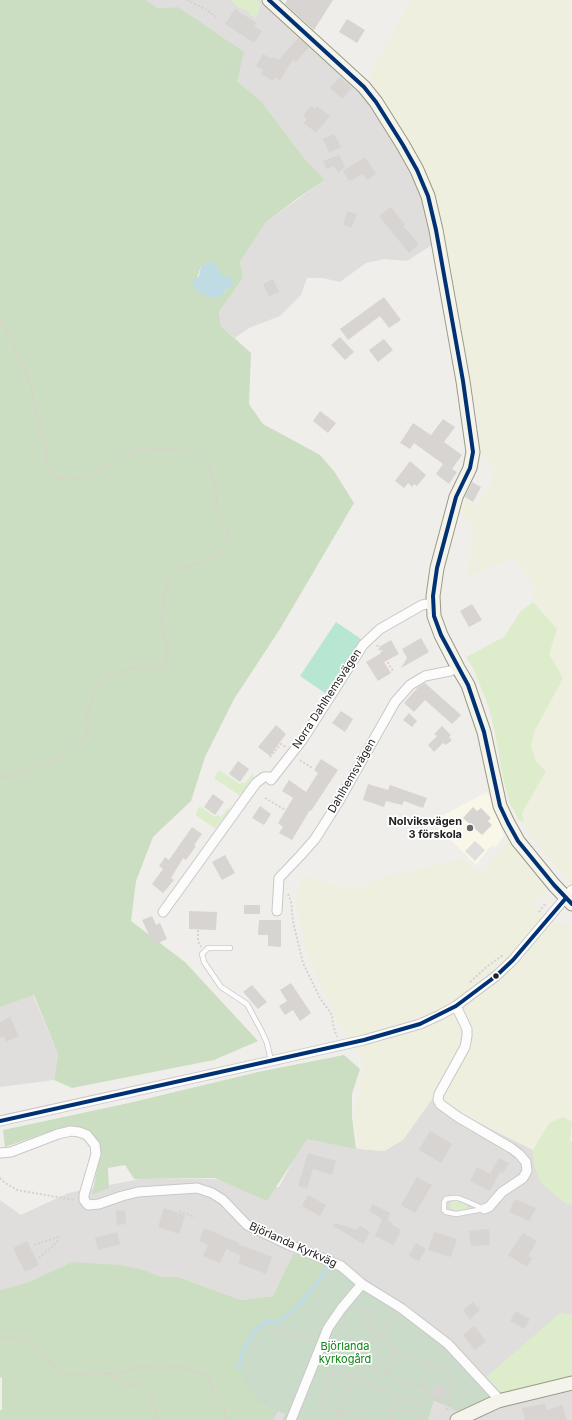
<!DOCTYPE html>
<html>
<head>
<meta charset="utf-8">
<style>
	body { margin:0 }
	canvas { display:block; background:#f0eeeb }
</style>
</head>
<body>
<canvas width="572" height="1420"></canvas>
<script>
const g = document.querySelector('canvas').getContext('2d');
g.lineJoin = 'round';
function fill(path, color) {
  g.fillStyle = color;
  g.fill(path, 'evenodd');
}
function poly(rows) {
  const path = new Path2D();
  for (const r of rows) {
    if (r.length === 3) {
      path.moveTo(r[0] + r[2], r[1]);
      path.arc(r[0], r[1], r[2], 0, 2 * Math.PI);
      continue;
    }
    path.moveTo(r[0], r[1]);
    for (let i = 2; i < r.length; i += 2) path.lineTo(r[i], r[i + 1]);
  }
  return path;
}
function trace(path, color, width, dash) {
  g.strokeStyle = color;
  g.lineWidth = width;
  g.lineCap = dash ? 'butt' : 'round';
  g.setLineDash(dash || []);
  g.stroke(path);
}
function write(font, color, halo, rows, align = 'center') {
  g.font = font + ' Inter,sans-serif';
  g.lineWidth = 3.5;
  g.setLineDash([]);
  g.textBaseline = 'middle';
  g.strokeStyle = halo;
  g.fillStyle = color;
  for (const [text, x, y, turn = 0] of rows) {
    g.save();
    g.translate(x, y);
    g.rotate((+turn || 0) * Math.PI / 180);
    g.textAlign = isNaN(turn) ? turn : align;
    if (halo) g.strokeText(text, 0, 0);
    g.fillText(text, 0, 0);
    g.restore();
  }
}
fill(poly([
	[146,0,260,0,267,8,360,87,392,136,414,178,430,225,432,245,407,261,384,259,366,263,340,282,323,278,307,278,301,295,280,316,249,328,235,338,221,326,219,312,243,278,240,262,266,222,325,180,304,158,261,101,237,81,178,7,157,8],
	[33,995,58,1054,54,1080,0,1087,0,1007],
	[432,1099,533,1150,535,1167,565,1203,572,1205,572,1315,560,1313,572,1382,572,1420,428,1420,434,1401,449,1407,460,1414,293,1254,273,1296,241,1300,178,1277,161,1277,144,1270,72,1262,26,1283,0,1290,0,1200,21,1215,68,1193,140,1179,211,1179,279,1187,305,1138,360,1149,384,1151,403,1140]
]), '#dfdedc');
fill(poly([
	[487,792,495,808,504,836,495,847,491,846,476,865,432,821]
]), '#f8f7e8');
fill(poly([
	[411,0,572,0,572,884,566,879,526,830,522,813,546,771,536,762,531,746,534,732,563,678,549,654,557,629,533,602,534,583,512,558,466,578,474,528,460,511,465,499,476,505,492,485,494,468,482,455,479,423,449,266,438,202,417,155,369,75],
	[508,840,545,884,547,899,538,898,533,906,558,924,570,923,572,925,572,1122,563,1118,549,1123,533,1150,432,1099,403,1140,384,1151,360,1149,353,1121,363,1069,361,1054,339,1025,306,951,295,897,303,876,338,886,361,888,381,877,429,867,461,858,481,872]
]), '#efefdf');
fill(poly([
	[231,0,257,0,261,3,256,19,250,15,249,12,245,9,241,9,236,6],
	[533,602,557,629,549,654,563,678,534,732,531,746,536,762,546,771,522,813,524,823,519,820,510,804,504,783,495,733,489,708,474,670,466,657,504,637,520,612],
	[219,770,240,784,242,782,245,783,252,774,254,776,243,792,239,795,214,778],
	[200,806,215,817,218,815,221,817,227,809,231,808,216,828,214,828,196,815,197,810],
	[563,1117,572,1122,570,1141,572,1142,572,1205,565,1203,541,1183,535,1167,533,1150,549,1123],
	[455,1200,464,1203,467,1205,467,1208,465,1210,460,1211,454,1210,450,1207,450,1205,451,1202],
	[560,1313,572,1315,572,1382,510,1396,498,1390,486,1377]
]), '#ddeccb');
fill(poly([
	[0,0,146,0,157,8,178,7,244,52,237,81,261,101,304,158,325,180,298,198,266,222,240,262,243,278,219,312,221,326,251,353,249,404,263,424,320,455,334,471,354,503,280,629,234,699,205,757,191,801,153,837,136,881,131,921,185,962,258,1041,214,1060,72,1088,54,1080,58,1054,34,995,0,1007],
	[216,265,220,274,225,277,232,286,227,289,224,293,210,297,206,294,201,293,197,278,201,266],
	[344,1055,360,1069,352,1094,352,1117,356,1149,307,1139,267,1201,215,1178,134,1179,125,1165,108,1168,109,1188,92,1195,100,1154,96,1138,82,1129,62,1129,43,1134,5,1147,3,1130,129,1103,258,1072],
	[293,1254,311,1256,331,1264,297,1308,277,1323,266,1322,261,1405,275,1411,271,1420,0,1420,0,1410,2,1410,2,1378,0,1377,0,1290,26,1283,72,1262,119,1265,144,1270,161,1277,178,1277,241,1300,273,1296]
]), '#cbdec1');
fill(poly([
	[331,1264,397,1309,449,1349,492,1397,460,1414,449,1407,434,1401,428,1420,271,1420,275,1411,261,1405,244,1383,240,1367,244,1352,250,1338,257,1328,266,1322,277,1323,297,1308]
]), '#cadbca');
fill(poly([
	[336,622,361,639,325,693,300,676]
]), '#b7e6d2');
fill(poly([
	[475,841,485,850,475,861,465,851],
	[434,1401,442,1405,437,1420,428,1420],
	[278,1411,285,1414,282,1420,273,1420]
]), '#e0dfde');
fill(poly([
	[211,262,216,265,221,274,225,277,231,276,233,281,232,286,227,289,220,297,210,297,196,291,192,281,199,276,201,266]
]), '#bfdbe3');
trace(poly([
	[239,1368,242,1353,253,1332,266,1321,277,1323,299,1304,312,1289,329,1265]
]), '#bfdbe3', 3.5);
fill(poly([
	[287,0,333,0,314,30,285,4],
	[235,9,256,23,254,26,262,31,254,43,225,24],
	[347,19,365,30,357,43,339,32],
	[298,38,309,47,296,62,293,59,280,80,275,77,273,81,261,74,263,70,256,66,263,54,272,59,273,57,279,60],
	[340,77,352,88,342,99,330,88],
	[311,106,315,109,317,106,330,116,316,133,304,123,307,119,303,116],
	[334,134,341,147,329,153,323,139],
	[339,155,345,167,338,172,334,166,327,169,323,161],
	[365,157,376,174,367,180,363,174,349,181,343,171],
	[391,207,405,225,403,226,419,244,409,253,379,216],
	[348,211,357,214,351,228,343,224],
	[273,279,279,292,270,296,269,296,263,284],
	[384,297,401,320,389,328,380,316,348,340,340,329],
	[340,337,354,352,345,360,331,345],
	[384,339,393,350,378,362,369,350],
	[320,411,336,423,328,433,313,421],
	[443,419,455,427,444,442,462,455,452,469,457,472,449,484,436,474,443,464,414,443,410,449,400,443,413,423,431,435],
	[410,461,426,475,417,486,414,484,412,487,408,483,404,488,395,481],
	[472,482,481,487,473,502,465,497],
	[472,604,482,620,469,627,460,611],
	[421,638,429,652,401,668,407,658,402,649],
	[391,640,399,654,384,662,391,673,378,681,366,662,383,652,379,647],
	[425,683,461,715,452,724,425,700,414,712,404,703,418,687],
	[341,711,353,719,345,732,332,723],
	[409,713,417,721,412,727,403,720],
	[276,725,286,734,270,756,258,747],
	[442,726,451,735,449,737,452,740,446,745,443,743,434,752,428,745,437,736,434,734],
	[321,759,338,770,311,811,310,810,292,840,279,833,283,827,278,823,293,798,282,791,289,780,306,792,318,773,314,770],
	[238,761,249,769,240,782,229,774],
	[368,784,388,790,390,785,427,798,423,808,404,801,402,805,386,801,384,807,363,800],
	[213,794,224,802,215,815,204,807],
	[260,806,271,814,264,825,252,818],
	[473,807,477,811,481,808,491,818,488,821,492,825,482,835,463,818],
	[192,827,202,834,194,845,196,846,186,860,183,858,171,878,174,880,163,893,152,884,163,869,159,866,165,857,169,860],
	[225,855,235,873,222,880,212,862],
	[244,905,260,905,260,914,244,914],
	[189,911,217,912,216,930,189,929],
	[152,916,156,925,160,923,167,939,154,945,142,920],
	[259,920,281,920,281,947,268,946,268,935,258,935],
	[291,983,311,1013,300,1021,293,1010,285,1015,279,1006,287,1001,280,990],
	[252,985,267,1002,258,1009,243,992],
	[10,1017,19,1036,6,1042,4,1037,0,1038,0,1022],
	[430,1131,452,1144,441,1163,419,1150],
	[308,1153,336,1161,332,1175,313,1169,307,1188,298,1186],
	[499,1158,509,1163,503,1173,500,1172,490,1191,470,1181,477,1167,490,1174],
	[417,1177,432,1185,415,1213,401,1205],
	[308,1195,326,1205,320,1216,302,1206],
	[515,1199,536,1208,529,1221,509,1212],
	[373,1204,390,1213,388,1221,393,1223,392,1225,401,1230,394,1245,375,1236,382,1219,369,1211],
	[164,1208,185,1215,179,1234,158,1227],
	[125,1210,126,1224,117,1225,116,1211],
	[335,1223,357,1230,360,1226,370,1232,363,1244,333,1226],
	[204,1228,239,1243,238,1244,272,1257,266,1274,238,1263,241,1256,226,1249,220,1263,203,1256,208,1245,199,1241],
	[489,1229,490,1245,471,1246,469,1231],
	[117,1232,120,1244,98,1250,95,1238],
	[434,1232,457,1239,451,1257,428,1250],
	[523,1233,537,1241,528,1256,532,1258,527,1267,508,1255],
	[27,1241,39,1265,25,1272,13,1248],
	[416,1243,426,1249,419,1261,409,1256],
	[473,1302,480,1310,470,1319,463,1310],
	[516,1311,530,1319,524,1329,510,1321],
	[474,1326,486,1341,475,1350,463,1335],
	[435,1384,447,1389,444,1399,431,1395],
	[545,1404,547,1410,562,1405,567,1420,525,1420,522,1408]
]), '#d7d4d2');
const lane = poly([
	[230,948,208,948,202,954,204,962,221,987,247,1004,261,1030,267,1043,271,1061],
	[452,1198,458,1198,466,1201,484,1209,456,1214,446,1212,444,1210,444,1202,446,1199,452,1198]
]);
const street = poly([
	[271,780,303,739,363,645,380,629,422,605,433,603],
	[277,911,279,878,300,856,315,839,339,801,395,702,410,685,425,676,450,671,458,668],
	[163,912,256,783,264,777,273,777],
	[456,1006,467,1029,467,1036,465,1047,439,1094,438,1100,440,1104,458,1117,511,1148,519,1154,526,1162,527,1171,523,1178,502,1192,489,1207,484,1209],
	[0,1121,271,1061,364,1040,420,1024,440,1015,456,1006,496,976,513,960,572,890],
	[0,1153,11,1152,58,1134,71,1131,79,1132,87,1135,95,1145,96,1154,84,1195,84,1200,88,1205,99,1204,122,1196,138,1192,197,1188,212,1193,223,1200,247,1225,287,1244,341,1266,362,1284,401,1308,448,1344,497,1397,498,1401],
	[291,1420,328,1328,341,1309,362,1284]
]);
const secondary = poly([
	[269,0,364,87,376,102,403,145,417,170,428,196,436,230,463,381,473,452,470,468,456,497,437,568,433,596,434,616,441,635,458,668,468,685,484,732,500,806,508,823,518,841,554,885,572,904],
	[457,1420,498,1401,572,1383]
]);
trace(lane, '#c9c8c7', 6);
trace(street, '#c9c8c7', 11);
trace(secondary, '#999a82', 15);
trace(poly([
	[187,0,203,8,217,17],
	[0,320,1,320,10,338,31,385,36,415,46,448,47,465,53,476,64,480,85,478,138,448,152,448,185,451,202,460,209,468,215,486,218,509,229,533,223,550,215,556,181,570,168,578,162,613,162,631,167,643,166,666,128,668,102,681,94,694,85,723,87,736,69,751,51,761,23,773,0,779],
	[377,645,393,671],
	[270,757,281,744,286,747],
	[300,760,312,768],
	[265,798,284,809],
	[288,894,291,901,293,922,303,963,320,998,332,1015,333,1025,337,1037],
	[539,912,545,904,547,905],
	[198,930,198,941,201,947],
	[470,982,489,965,503,955],
	[0,1178,4,1182,17,1190,74,1200],
	[179,1211,195,1217],
	[34,1245,58,1237],
	[39,1258,52,1247,57,1242,58,1237],
	[366,1314,6],
	[368,1320,370,1325,395,1350,448,1371,451,1379,450,1402,447,1409,448,1412],
	[268,1327,284,1331,311,1342],
	[0,1338,21,1338,48,1359,61,1376,109,1373,122,1384,139,1386,152,1395,152,1402,158,1410,156,1420],
	[328,1350,421,1387,430,1364],
	[110,1373,126,1372,143,1367,159,1364,183,1368,208,1376,215,1395,224,1408,226,1420],
	[386,1373,395,1350],
	[329,1380,350,1389],
	[422,1385,429,1388,428,1397,449,1405],
	[324,1392,345,1400],
	[394,1407,419,1416,422,1406,398,1396],
	[390,1418,396,1420],
	[336,1420,362,1358,371,1344,395,1315],
	[360,1420,320,1403,333,1370,398,1396,389,1420]
]), '#dccecd', 2, [2, 2]);
trace(lane, '#fdfcfc', 4.5);
trace(street, '#fdfcfc', 9);
trace(secondary, '#f4f4ed', 13);
trace(poly([
	[269,0,364,87,376,102,403,145,417,170,428,196,436,230,463,381,473,452,470,468,456,497,437,568,433,596,434,616,441,635,468,685,484,732,500,806,508,823,518,841,554,885,572,904],
	[0,1121,364,1040,420,1024,456,1006,496,976,513,960,566,898]
]), '#003273', 4);
for (const [x, y, r, color] of [
	[470,828,4,"#6a6968"],
	[496,976,3.5,"#222"]
]) {
  const dot = new Path2D();
  dot.arc(x, y, r, 0, 2 * Math.PI);
  g.fillStyle = color;
  g.fill(dot);
  trace(dot, '#fff', 1.5);
}
write('11px', '#222', '#fff', [
	["Norra Dahlhemsvägen",327,699,-57],
	["Dahlhemsvägen",352,776,-60],
	["Björlanda Kyrkväg",293,1245,24]
]);
write('bold 11px', '#222', '#fff', [
	["Nolviksvägen",462,822],
	["3 förskola",462,835]
], 'right');
write('11px', '#0c8416', '#fff', [
	["Björlanda",345,1347],
	["kyrkogård",345,1360]
]);
</script>
</body>
</html>
